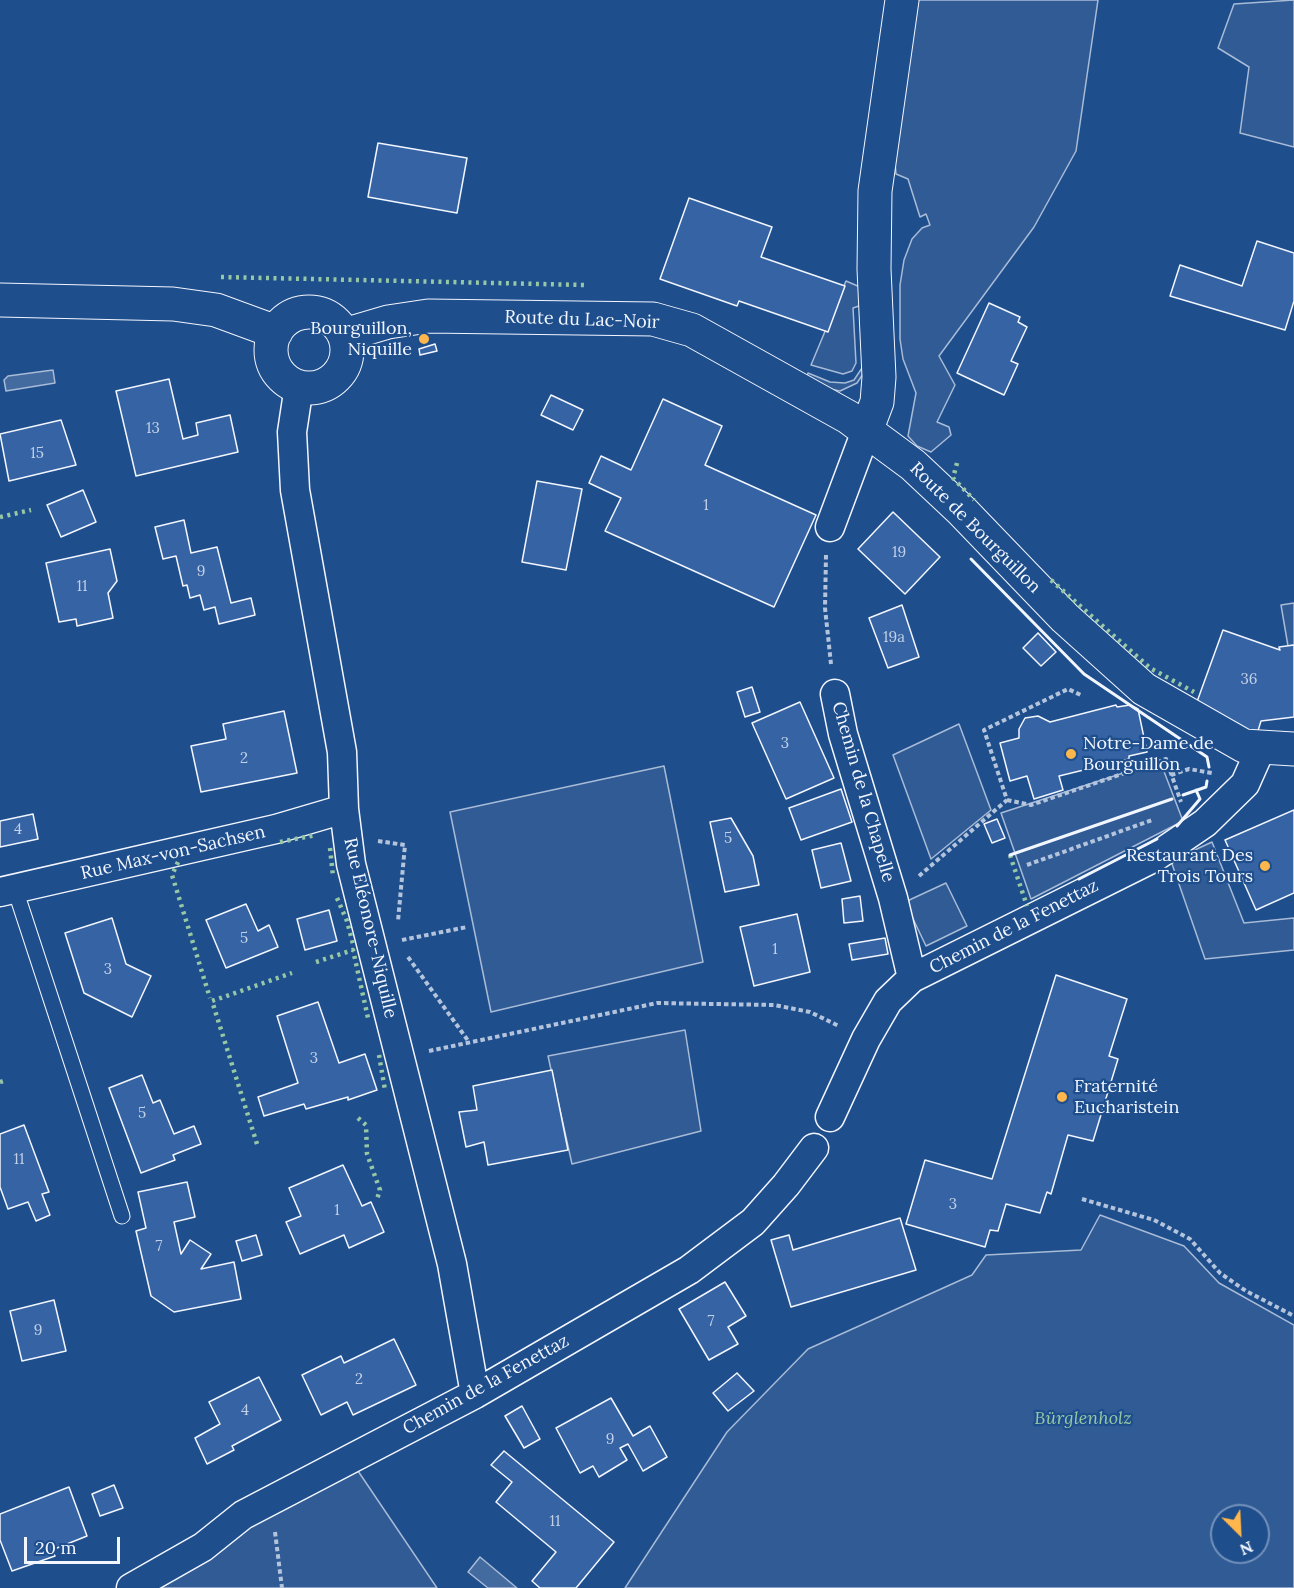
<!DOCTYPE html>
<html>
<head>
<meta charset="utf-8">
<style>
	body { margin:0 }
	#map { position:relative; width:1294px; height:1588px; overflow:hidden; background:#1f4e8c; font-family:Lora,serif }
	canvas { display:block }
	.north { position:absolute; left:1210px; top:1504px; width:60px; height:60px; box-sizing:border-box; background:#1f4e8c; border:2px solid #7391ba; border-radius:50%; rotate:156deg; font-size:16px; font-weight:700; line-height:24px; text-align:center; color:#f2f6ff }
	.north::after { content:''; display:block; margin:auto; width:21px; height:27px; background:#ffb74d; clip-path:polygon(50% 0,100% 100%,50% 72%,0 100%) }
	.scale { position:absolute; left:24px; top:1537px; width:96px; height:27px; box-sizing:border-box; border:3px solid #f2f6ff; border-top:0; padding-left:8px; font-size:18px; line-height:21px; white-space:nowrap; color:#f2f6ff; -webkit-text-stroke:4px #1f4e8c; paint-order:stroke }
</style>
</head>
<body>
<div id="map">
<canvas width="1294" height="1588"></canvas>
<div class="north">N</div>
<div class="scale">20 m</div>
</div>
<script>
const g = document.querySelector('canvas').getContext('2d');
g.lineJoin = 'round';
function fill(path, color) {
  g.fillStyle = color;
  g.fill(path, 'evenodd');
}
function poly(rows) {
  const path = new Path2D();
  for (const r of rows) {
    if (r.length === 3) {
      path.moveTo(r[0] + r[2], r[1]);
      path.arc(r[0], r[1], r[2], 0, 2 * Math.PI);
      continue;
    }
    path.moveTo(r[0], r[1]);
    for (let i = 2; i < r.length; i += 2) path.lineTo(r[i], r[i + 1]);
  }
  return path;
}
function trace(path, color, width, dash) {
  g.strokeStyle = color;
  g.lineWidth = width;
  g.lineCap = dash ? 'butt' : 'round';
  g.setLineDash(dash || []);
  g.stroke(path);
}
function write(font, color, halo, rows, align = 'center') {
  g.font = font + ' Lora,serif';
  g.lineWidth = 4.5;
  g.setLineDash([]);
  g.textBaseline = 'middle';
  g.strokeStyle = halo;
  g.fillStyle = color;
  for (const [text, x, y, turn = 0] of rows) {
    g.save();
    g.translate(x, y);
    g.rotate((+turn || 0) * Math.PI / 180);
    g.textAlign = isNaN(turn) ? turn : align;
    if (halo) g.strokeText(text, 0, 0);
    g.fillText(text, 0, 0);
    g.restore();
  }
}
const built = poly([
	[917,0,1098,0,1076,151,1034,227,939,356,955,385,937,422,949,427,951,435,931,452,917,446,908,436,916,393,903,359,900,339,900,285,904,260,912,239,922,228,930,225,926,214,920,217,908,179,896,174,895,163,917,0],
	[1294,0,1294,147,1240,133,1249,67,1218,48,1234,4,1294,0],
	[846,281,860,287,862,305,853,308,856,363,852,371,843,374,811,365,846,281],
	[864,365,863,374,857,383,840,391,830,389,807,376,808,373,830,382,845,383,854,380,864,365],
	[1294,603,1294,645,1288,646,1281,605,1294,603],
	[959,724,991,810,931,859,893,755,959,724],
	[1160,761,1183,821,1031,899,1001,813,1160,761],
	[664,766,703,962,491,1012,450,812,664,766],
	[1212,842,1244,923,1294,918,1294,950,1205,959,1171,861,1212,842],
	[946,883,967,926,926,946,905,902,946,883],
	[685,1030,701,1131,572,1164,548,1056,685,1030],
	[1100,1215,1184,1246,1219,1283,1294,1325,1294,1588,625,1588,727,1432,808,1349,972,1275,986,1255,1081,1250,1100,1215],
	[1222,1516,1258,1516,1258,1552,1222,1552,1222,1516],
	[356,1468,437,1588,145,1588,207,1551,356,1468]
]);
fill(built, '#305b95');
trace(built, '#a8bbd7', 1.5);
const water = poly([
	[53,370,55,383,6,391,4,380,8,376,53,370],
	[480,1557,517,1588,488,1588,468,1572,480,1557]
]);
fill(water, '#446ba0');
trace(water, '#a8bbd7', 1.5);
const building = poly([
	[378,143,467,158,457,213,368,197,378,143],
	[689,198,772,227,761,257,845,286,828,332,739,301,737,306,660,279,689,198],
	[1257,241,1294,253,1294,301,1285,330,1170,296,1180,265,1242,286,1257,241],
	[989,303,1020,317,1018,322,1027,327,1011,361,1018,364,1004,395,957,373,989,303],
	[435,344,437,351,420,355,419,349,435,344],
	[169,379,183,439,198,435,196,423,230,415,238,452,136,476,116,391,169,379],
	[551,395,583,410,573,430,541,415,551,395],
	[663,399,722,426,705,465,816,515,774,607,605,531,621,498,589,483,601,456,631,470,663,399],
	[61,420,76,465,9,481,0,434,61,420],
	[537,481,582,489,566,570,522,562,537,481],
	[83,490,96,522,61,537,47,505,83,490],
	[893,512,940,557,905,594,858,549,893,512],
	[184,520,191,553,217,547,231,603,251,598,255,615,219,624,215,607,204,610,200,595,190,598,187,585,183,586,176,556,163,559,155,527,184,520],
	[110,549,117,581,108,593,113,618,77,626,76,619,59,622,46,563,110,549],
	[902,605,919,657,888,668,869,618,902,605],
	[1223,630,1280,650,1279,647,1294,645,1294,717,1261,721,1257,734,1194,710,1223,630],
	[1038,633,1056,652,1041,666,1023,648,1038,633],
	[752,687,760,712,745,717,737,692,752,687],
	[800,702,834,778,786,799,752,723,800,702],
	[1116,705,1117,707,1130,705,1138,709,1147,752,1129,756,1129,759,1059,776,1063,790,1034,799,1027,776,1010,781,1000,743,1019,738,1019,729,1025,718,1038,716,1050,722,1116,705],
	[284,711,297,773,201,792,191,746,226,739,223,724,284,711],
	[841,789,852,822,801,840,789,808,841,789],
	[1294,810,1294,893,1256,910,1225,840,1294,810],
	[33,814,38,839,0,847,0,821,33,814],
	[731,818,753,856,759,885,725,892,710,822,731,818],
	[997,819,1005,838,992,843,984,824,997,819],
	[841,843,851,881,821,888,812,850,841,843],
	[860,896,863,921,844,923,842,899,860,896],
	[246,904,258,931,269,925,278,947,226,968,206,920,246,904],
	[329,910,337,941,305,950,297,919,329,910],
	[797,914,810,972,754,986,740,927,797,914],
	[112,918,126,964,151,976,132,1017,84,993,65,933,112,918],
	[885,938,888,954,852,960,849,944,885,938],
	[1056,975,1127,999,1109,1056,1118,1059,1093,1141,1068,1135,1051,1194,1047,1192,1040,1213,1006,1204,998,1231,990,1230,985,1247,906,1224,925,1160,992,1179,1056,975],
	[318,1002,339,1063,365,1054,377,1090,348,1100,348,1097,306,1109,304,1104,264,1116,258,1097,298,1083,277,1016,318,1002],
	[552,1070,568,1150,488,1165,484,1142,466,1147,459,1112,477,1110,473,1086,552,1070],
	[142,1075,153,1103,160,1100,174,1134,194,1126,201,1144,173,1155,175,1160,141,1173,109,1088,142,1075],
	[24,1125,49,1192,42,1194,50,1215,36,1221,28,1202,8,1209,0,1187,0,1134,24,1125],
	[343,1165,362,1206,371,1202,384,1232,349,1248,344,1235,300,1254,286,1222,301,1216,289,1188,343,1165],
	[187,1182,195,1217,174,1222,181,1254,190,1240,211,1254,201,1269,234,1262,241,1299,174,1312,151,1296,136,1231,146,1228,138,1192,187,1182],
	[900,1218,916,1270,791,1307,771,1240,789,1235,793,1250,900,1218],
	[256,1235,262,1255,242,1261,236,1241,256,1235],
	[725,1282,746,1316,728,1327,738,1344,709,1360,679,1309,725,1282],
	[54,1300,66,1351,22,1361,10,1311,54,1300],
	[394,1339,416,1385,353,1415,347,1402,321,1415,302,1375,341,1356,344,1363,394,1339],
	[737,1373,754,1391,728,1411,713,1393,737,1373],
	[259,1377,281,1420,232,1446,234,1450,207,1464,195,1438,220,1424,209,1402,259,1377],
	[611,1398,633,1436,650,1426,667,1457,643,1471,628,1444,620,1448,627,1460,599,1477,593,1466,580,1473,556,1428,611,1398],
	[522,1406,540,1439,524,1448,505,1416,522,1406],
	[504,1451,614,1542,576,1588,540,1588,532,1581,556,1552,496,1502,512,1482,491,1465,504,1451],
	[114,1485,123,1508,100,1516,92,1494,114,1485],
	[69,1487,87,1536,52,1550,55,1556,12,1571,0,1540,0,1514,69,1487]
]);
fill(building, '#3563a3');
trace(building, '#f2f6ff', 1.5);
const lane = poly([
	[15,889,122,1216]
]);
const street = poly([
	[299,386,292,432,295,490,342,752,344,809,351,864,452,1264,475,1394],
	[830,527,866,431],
	[835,694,843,734,893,898,912,978],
	[0,892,276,829,344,809],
	[830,1117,866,1039,888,1001,912,978,1155,857,1205,823,1245,784,1261,748],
	[131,1588,203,1547,243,1515,475,1394,689,1270,753,1222,786,1185,814,1148]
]);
const secondary = poly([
	[0,300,173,304,216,310,276,332],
	[309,350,38],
	[344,335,388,322,428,316,653,319,692,330,848,417,913,465,962,511,1065,618,1144,689,1244,746,1294,749],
	[866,431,877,402,879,377,874,269,875,191,902,0]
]);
trace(lane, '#f2f6ff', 17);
trace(street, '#f2f6ff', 31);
trace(secondary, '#f2f6ff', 35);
trace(poly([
	[826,555,825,608,831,664],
	[1171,775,1189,769,1212,773],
	[1007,800,1031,805,1166,759,1181,802],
	[378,841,405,845,398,921],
	[1027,865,1152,820],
	[919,876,1007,800,984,730,1068,689,1083,696],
	[402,940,467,927],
	[408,957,469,1042],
	[429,1051,657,1003,774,1005,810,1012,839,1026],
	[1082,1199,1154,1220,1190,1239,1220,1273,1246,1291,1294,1316],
	[275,1532,282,1588]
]), '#b3c4dc', 4, [4.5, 3]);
trace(lane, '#1f4e8c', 15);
trace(street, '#1f4e8c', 28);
trace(secondary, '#1f4e8c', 33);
trace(poly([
	[221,277,586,285],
	[957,463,953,478,974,500],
	[0,517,31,510],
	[1051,580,1150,668,1194,692],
	[280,842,316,835],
	[330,848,333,876],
	[1010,855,1027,906],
	[178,862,172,875,210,998],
	[337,898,347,921,353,944],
	[316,962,353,950,368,1018],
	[379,1055,385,1090],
	[0,1082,3,1081],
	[358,1118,366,1125,367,1154,380,1190,377,1199],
	[257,1144,212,1001,292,973]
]), '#97c8a6', 4.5, [3, 4.5]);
trace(poly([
	[971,559,1084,674,1207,757,1209,767],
	[1183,795,1206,787,1207,781],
	[1177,826,1200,799,1196,790],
	[1010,855,1172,799],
	[1079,879,1157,839]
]), '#f2f6ff', 3);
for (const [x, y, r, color] of [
	[424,339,6,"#ffb74d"],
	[1071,754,6,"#ffb74d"],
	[1265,866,6,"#ffb74d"],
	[1062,1097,6,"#ffb74d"]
]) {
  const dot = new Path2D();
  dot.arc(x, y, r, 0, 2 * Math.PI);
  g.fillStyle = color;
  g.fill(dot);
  trace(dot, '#1f4e8c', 2);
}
write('15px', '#c3d1e8', null, [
	["13",153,429],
	["15",37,454],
	["1",706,506],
	["19",899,553],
	["9",201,572],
	["11",82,587],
	["19a",894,638],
	["36",1249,680],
	["3",785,744],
	["2",244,759],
	["4",18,830],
	["5",728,839],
	["5",244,939],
	["1",775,950],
	["3",108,970],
	["3",314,1059],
	["5",142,1114],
	["11",19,1160],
	["3",953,1205],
	["1",337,1211],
	["7",159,1247],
	["7",711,1322],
	["9",38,1331],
	["2",359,1380],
	["4",245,1411],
	["9",610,1440],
	["11",555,1522]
]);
write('18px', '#f2f6ff', '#1f4e8c', [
	["Route du Lac-Noir",582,320,2],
	["Route de Bourguillon",975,528,45],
	["Chemin de la Chapelle",863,792,74],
	["Rue Max-von-Sachsen",173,853,-13],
	["Chemin de la Fenettaz",1014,927,-27],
	["Rue Eléonore-Niquille",370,928,77],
	["Chemin de la Fenettaz",486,1385,-29]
]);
write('18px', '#f2f6ff', '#1f4e8c', [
	["Bourguillon,",412,329],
	["Niquille",412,350],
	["Notre-Dame de",1083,744,"left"],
	["Bourguillon",1083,765,"left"],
	["Restaurant Des",1253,856],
	["Trois Tours",1253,877],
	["Fraternité",1074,1087,"left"],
	["Eucharistein",1074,1108,"left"]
], 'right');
write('italic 18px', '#97c8a6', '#1f4e8c', [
	["Bürglenholz",1083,1419]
]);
</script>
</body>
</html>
